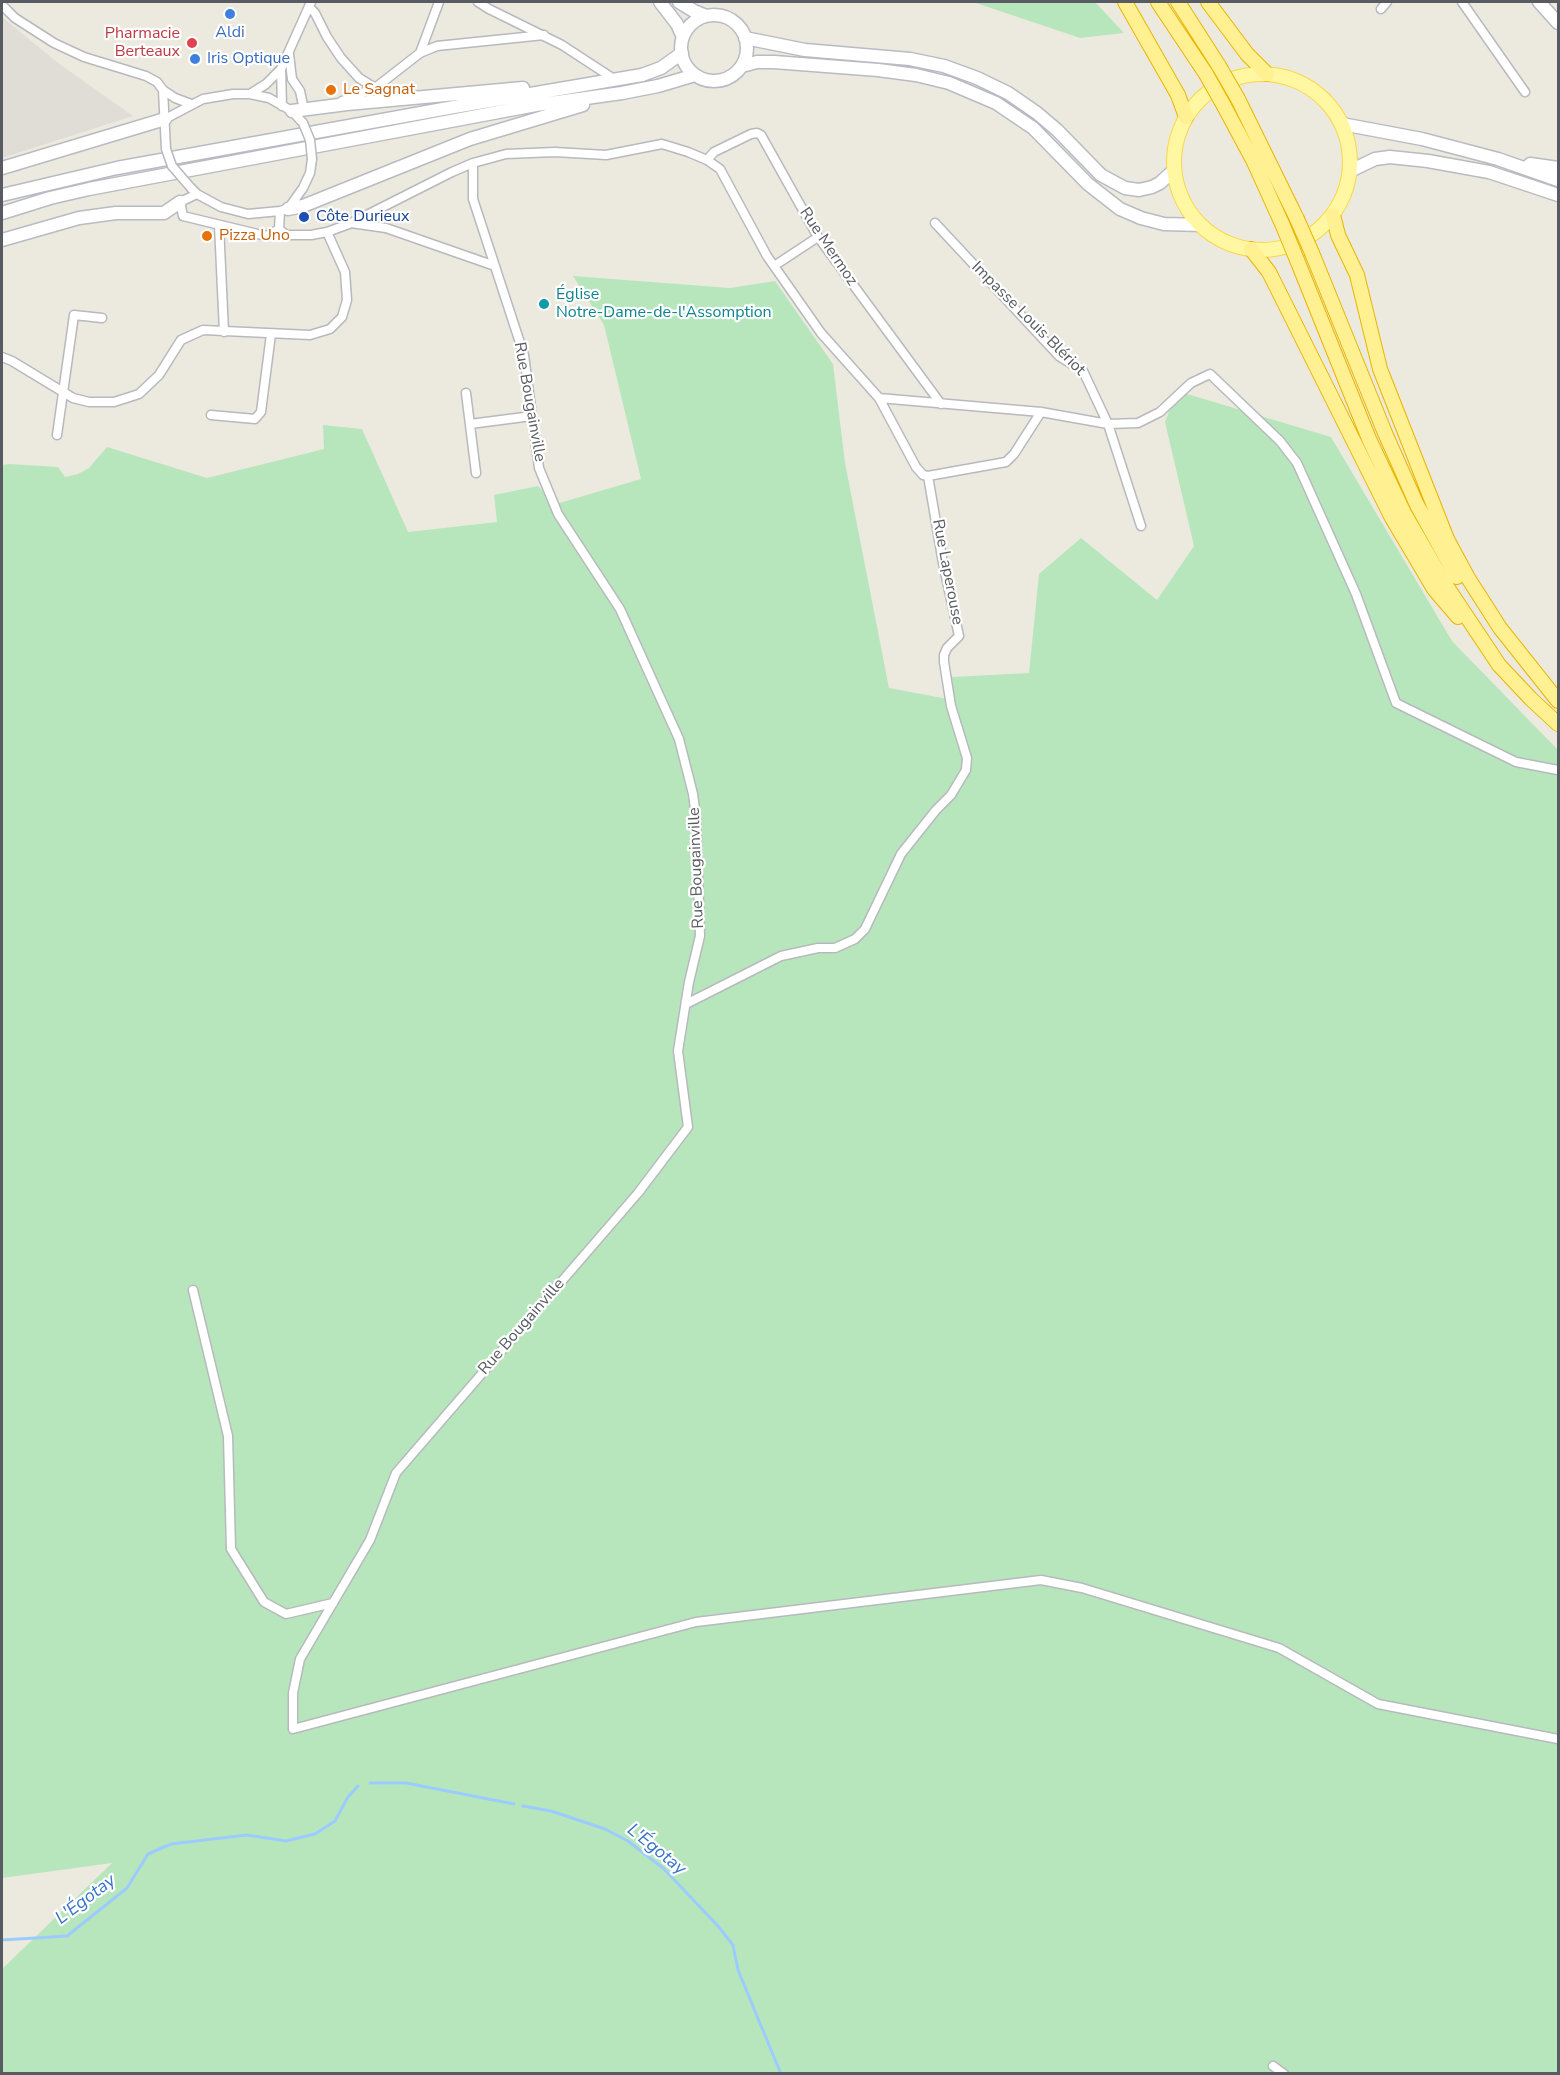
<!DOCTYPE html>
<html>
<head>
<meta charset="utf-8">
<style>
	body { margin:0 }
	#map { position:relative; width:1560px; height:2075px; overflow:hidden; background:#eceade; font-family:"Nunito Sans",sans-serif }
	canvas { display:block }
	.frame { position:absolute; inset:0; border:3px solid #585b61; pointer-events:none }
</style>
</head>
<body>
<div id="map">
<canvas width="1560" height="2075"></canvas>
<div class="frame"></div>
</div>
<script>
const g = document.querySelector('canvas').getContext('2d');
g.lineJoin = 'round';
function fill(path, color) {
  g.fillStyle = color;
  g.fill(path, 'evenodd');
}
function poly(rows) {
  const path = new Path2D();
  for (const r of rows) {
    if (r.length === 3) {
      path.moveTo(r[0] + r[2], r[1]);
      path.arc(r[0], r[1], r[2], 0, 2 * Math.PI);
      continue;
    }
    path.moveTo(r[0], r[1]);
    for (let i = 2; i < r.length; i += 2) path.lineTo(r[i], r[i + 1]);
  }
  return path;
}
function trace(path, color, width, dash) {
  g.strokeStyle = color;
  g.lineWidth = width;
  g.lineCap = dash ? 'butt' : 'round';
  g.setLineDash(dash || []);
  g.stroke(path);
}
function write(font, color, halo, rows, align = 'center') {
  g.font = font + ' "Nunito Sans",sans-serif';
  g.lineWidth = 4.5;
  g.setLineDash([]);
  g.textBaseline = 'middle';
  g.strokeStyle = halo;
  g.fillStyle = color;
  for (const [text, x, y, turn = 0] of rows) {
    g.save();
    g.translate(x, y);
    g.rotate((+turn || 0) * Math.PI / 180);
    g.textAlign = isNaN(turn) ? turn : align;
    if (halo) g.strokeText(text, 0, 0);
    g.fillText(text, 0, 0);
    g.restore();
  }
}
fill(poly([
	[2,17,58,63,133,116,2,158]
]), '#dfddd6');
fill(poly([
	[973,2,1095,2,1124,33,1080,38],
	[573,276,730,288,775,281,833,364,845,463,889,688,948,699,952,677,1029,673,1039,574,1081,538,1157,600,1194,546,1165,422,1177,391,1331,437,1452,641,1558,750,1558,2073,2,2073,2,1969,112,1863,2,1878,2,465,10,464,58,467,65,477,78,474,89,468,107,447,207,478,324,449,323,425,362,429,408,532,497,522,494,495,538,486,556,504,641,479,604,325]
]), '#b8e6bc');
trace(poly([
	[370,1783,406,1783,514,1804],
	[523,1806,551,1811,605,1829,628,1841,664,1869,717,1925,733,1945,738,1970,781,2074],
	[2,1940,67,1936,127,1888,148,1854,171,1844,247,1835,286,1841,315,1834,335,1821,348,1797,358,1786]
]), '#9cccff', 3);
const minor = poly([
	[478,2,489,9,562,45,614,79],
	[1462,2,1525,92],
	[2,5,15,18,54,43,84,57,146,76,157,82,163,90,175,98,191,104],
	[309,7,315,13,327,37,341,58,359,78,375,88],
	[1381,9,1387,2],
	[420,53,439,2],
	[289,54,292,79,300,91,304,110],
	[163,90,166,149],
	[250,94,266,84,281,69],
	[342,101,375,88,420,53,437,46,544,35],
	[282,106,281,69,311,2],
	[165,119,203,99,233,94,250,94,269,98,292,111,303,123],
	[707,160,714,152,751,134,757,133,761,135,818,237,941,404],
	[473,163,473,199,524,355,539,468,558,514,620,609,679,739,693,794,696,817,700,936,689,982,678,1051,688,1127,638,1193,396,1473,370,1540,300,1659,293,1693,293,1729,696,1622,1041,1580,1082,1588,1279,1648,1378,1704,1558,1739],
	[191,188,197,194,221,207,248,214,280,211,288,209,303,188,310,173,312,159],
	[197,194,180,202,183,216,266,236,279,229],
	[280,211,279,229,286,235,311,235,327,232,349,224,452,172,473,163,506,154,555,152,606,155,662,144,688,152,707,160,720,169,767,256,821,333,879,398,916,467,923,475,928,476,943,563,959,636,947,648,944,655,944,662,951,706,967,758,966,770,951,795,936,810,901,854,865,929,855,939,835,948,818,948,781,956,686,1004],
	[351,223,386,228,495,266],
	[935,223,1059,356,1083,371,1108,424,1141,526],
	[219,225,224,332],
	[774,266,818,237],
	[2,357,12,361,73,398,89,402,114,402,139,394,159,375,181,340,203,330,310,335,330,329,342,317,347,300,345,272,327,232],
	[466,393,476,473],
	[879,398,1041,412,1108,424,1138,423,1160,412,1191,383,1210,374,1280,441,1297,463,1356,594,1396,703,1516,762,1558,770],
	[211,415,255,419,261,412,271,334],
	[470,424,532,416],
	[57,435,74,315,102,318],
	[928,476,1006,462,1014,454,1041,412],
	[193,1290,228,1436,231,1549,264,1602,286,1614,333,1603],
	[1273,2066,1284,2074]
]);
const secondary = poly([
	[660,2,677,24,683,37],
	[679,2,694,11,706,16],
	[1539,2,1558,23],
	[714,48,33],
	[745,38,805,50,910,59,944,66,977,78,1008,93,1037,113,1057,130,1101,175,1125,188,1139,190,1152,187,1160,183,1174,170],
	[742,66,757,62,774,62,878,70,916,75,949,83,996,103,1033,128,1088,184,1120,209,1141,218,1164,224,1201,225],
	[292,111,347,104,523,88],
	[1342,124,1422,139,1498,159,1558,180],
	[1530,164,1558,168],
	[2,168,165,119],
	[1350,171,1375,159,1390,157,1428,161,1489,172,1558,195],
	[2,195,117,168,454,107,642,75,661,68,682,53],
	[288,209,303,206,470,139,583,105],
	[2,213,50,198,89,189,536,105,622,93,658,86,695,75],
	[2,240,79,218,116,213,164,213,180,202]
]);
const primary = poly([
	[1262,162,88]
]);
const trunk = poly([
	[1125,2,1178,95,1186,117],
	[1158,2,1206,74],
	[1178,2,1219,66],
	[1208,2,1247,54,1267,74],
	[1238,99,1297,219],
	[1224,106,1254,162,1283,226],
	[1333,215,1338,235,1357,275,1380,369,1447,539,1468,578,1500,628,1558,701],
	[1251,249,1269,272,1392,518,1434,589,1458,617],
	[1312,253,1385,433,1417,505,1457,577],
	[1297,260,1369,439,1404,513,1445,584,1499,665,1531,699,1558,724]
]);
trace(minor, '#b7b9bf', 11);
trace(secondary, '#b8bbc2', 15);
trace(primary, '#fad64a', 16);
trace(trunk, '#ebb400', 16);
trace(minor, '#fff', 8);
trace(secondary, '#fff', 12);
trace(primary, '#fff7a1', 14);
trace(trunk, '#fff092', 14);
const minorBridge = poly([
	[303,123,310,140,312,159],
	[166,149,172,166,191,188]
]);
const trunkBridge = poly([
	[1219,66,1238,99],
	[1206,74,1224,106],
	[1297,219,1312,253],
	[1283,226,1297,260]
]);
trace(minorBridge, '#b7b9bf', 11, []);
trace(trunkBridge, '#ebb400', 16, []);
trace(minorBridge, '#fff', 8);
trace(trunkBridge, '#fff092', 14);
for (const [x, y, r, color] of [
	[230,14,6,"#3f7fe0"],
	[192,43,6,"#e0444e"],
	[195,59,6,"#3f7fe0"],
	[331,90,6,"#e8710a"],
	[304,217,6,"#1a4fb4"],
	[207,236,6,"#e8710a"],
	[544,304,6,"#0f9aa8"]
]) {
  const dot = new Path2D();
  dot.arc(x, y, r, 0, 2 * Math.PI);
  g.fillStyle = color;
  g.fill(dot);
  trace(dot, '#fff', 2);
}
write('16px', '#366cbe', '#fff', [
	["Aldi",230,33],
	["Iris Optique",207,59,"left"]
]);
write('16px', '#be3a42', '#fff', [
	["Pharmacie",180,34],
	["Berteaux",180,52]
], 'right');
write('16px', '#c56008', '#fff', [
	["Le Sagnat",343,90],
	["Pizza Uno",219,236]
], 'left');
write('16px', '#164399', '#fff', [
	["Côte Durieux",316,217]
], 'left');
write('16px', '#585b61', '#fff', [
	["Rue Mermoz",828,247,56],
	["Impasse Louis Blériot",1028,319,45],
	["Rue Bougainville",529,402,80],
	["Rue Laperouse",947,572,79],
	["Rue Bougainville",697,868,-92],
	["Rue Bougainville",522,1327,-49]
]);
write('16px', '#0d838f', '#fff', [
	["Église",556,295],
	["Notre-Dame-de-l'Assomption",556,313]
], 'left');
write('italic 18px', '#3873c9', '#fff', [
	["L'Égotay",656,1850,39],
	["L'Égotay",86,1900,-37]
]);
</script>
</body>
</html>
